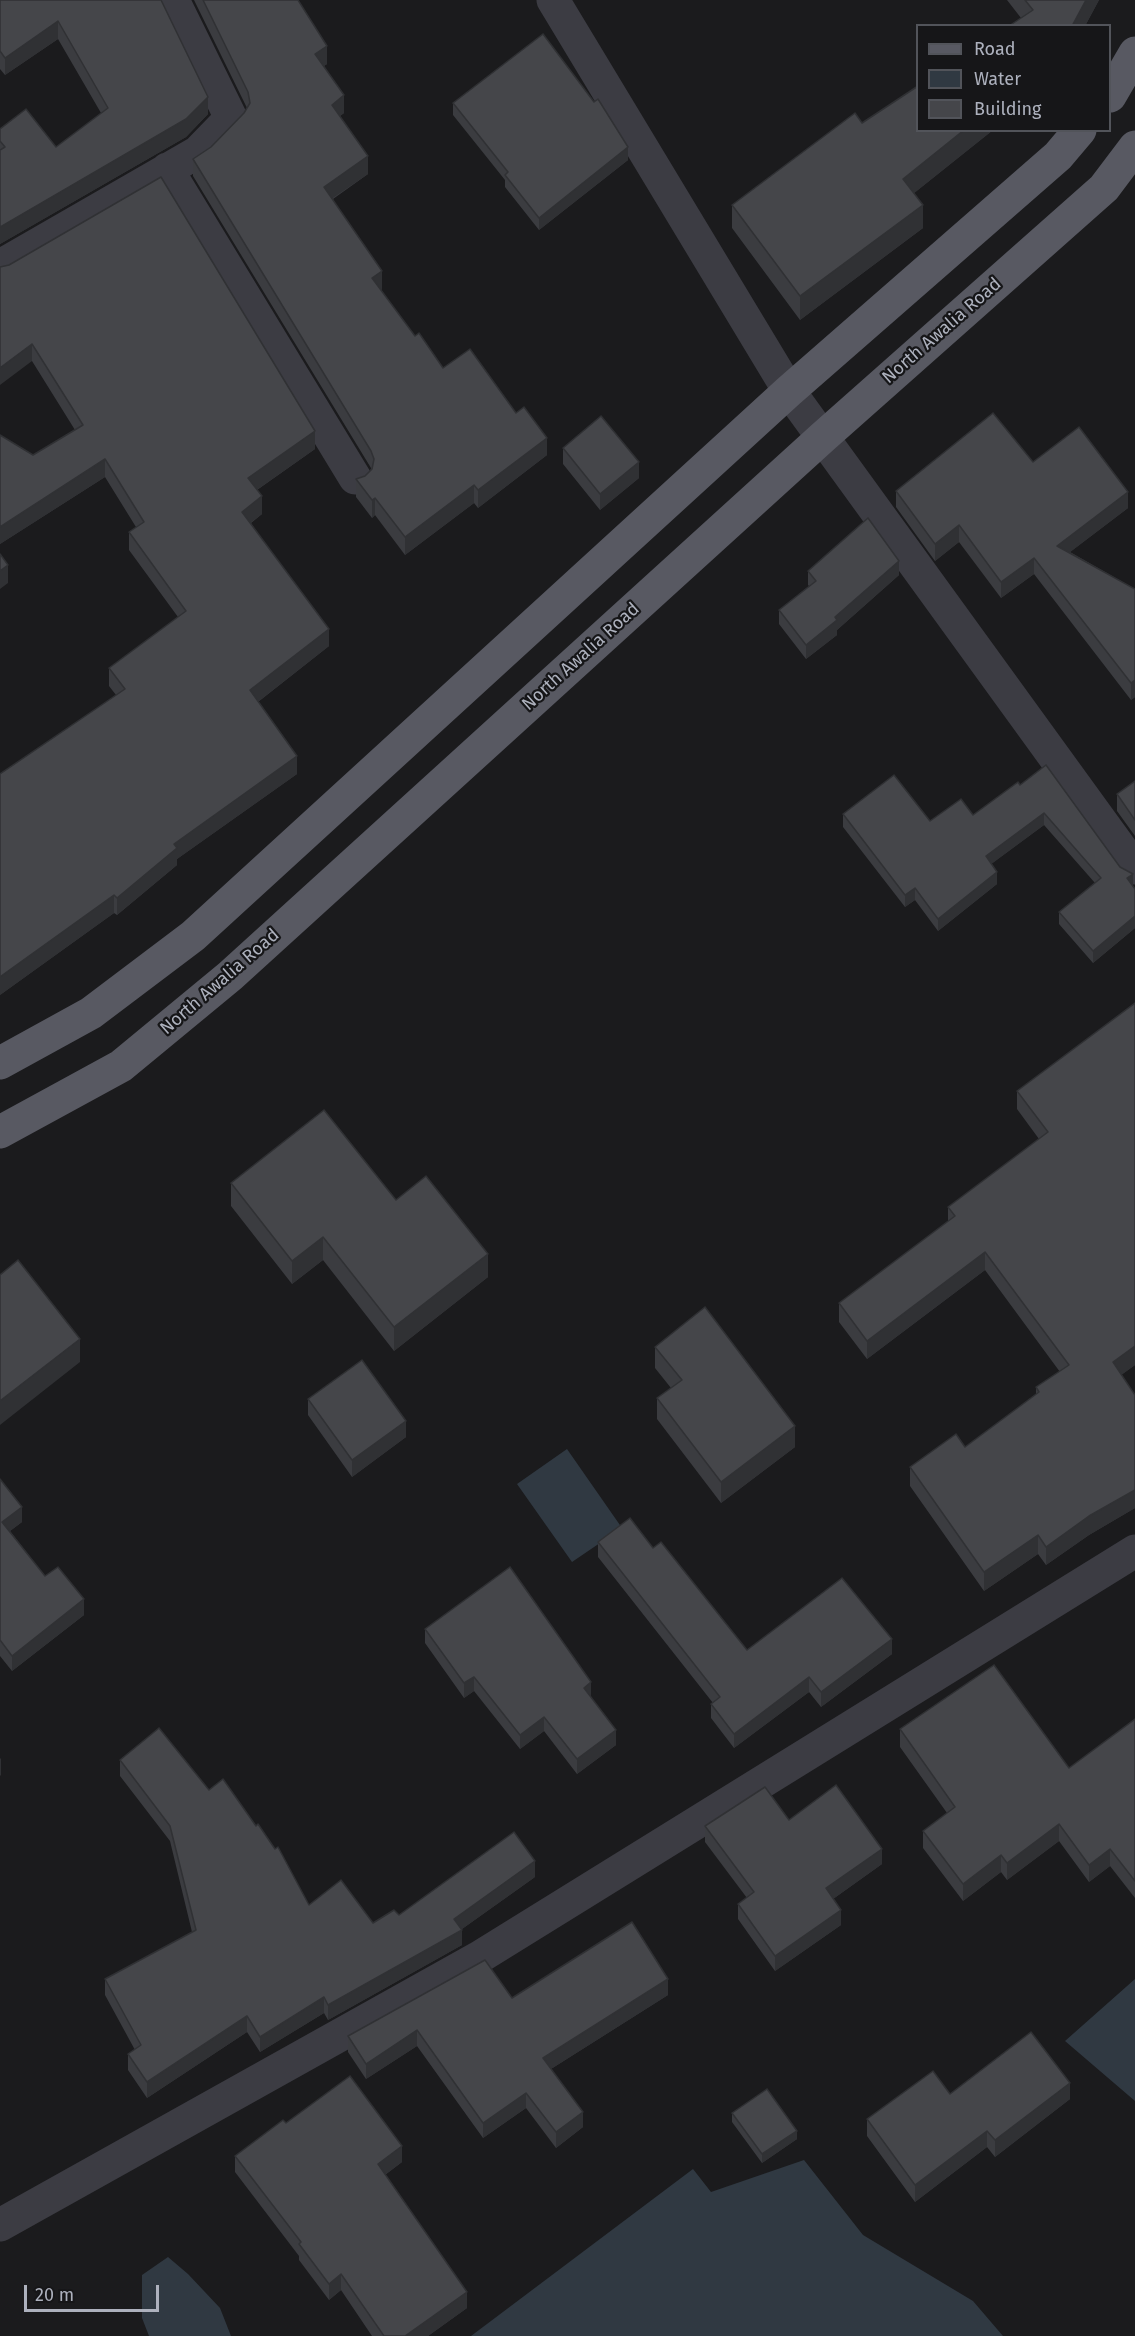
<!DOCTYPE html>
<html>
<head>
<meta charset="utf-8">
<style>
	body { margin:0 }
	#map { position:relative; width:1135px; height:2336px; overflow:hidden; background:#1b1b1d; font-family:"Fira Sans",sans-serif }
	canvas { display:block }
	.legend { position:absolute; left:916px; top:24px; width:195px; height:108px; box-sizing:border-box; background:#161618; border:2px solid #52545a; margin:0; padding:8px 10px; list-style:none; font-size:18px; color:#adb1bd }
	.legend li { display:flex; align-items:center; gap:12px; height:30px }
	.legend b { width:30px; border:2px solid #52545a }
	.scale { position:absolute; left:24px; top:2285px; width:135px; height:27px; box-sizing:border-box; border:3px solid #adb1bd; border-top:0; padding-left:8px; font-size:18px; line-height:21px; white-space:nowrap; color:#adb1bd; -webkit-text-stroke:4px #161618; paint-order:stroke }
</style>
</head>
<body>
<div id="map">
<canvas width="1135" height="2336"></canvas>
<ul class="legend">
<li><b style="height:8px;background:#585962"></b>Road</li>
<li><b style="height:16px;background:#303942"></b>Water</li>
<li><b style="height:16px;background:#45464a"></b>Building</li>
</ul>
<div class="scale">20 m</div>
</div>
<script>
const g = document.querySelector('canvas').getContext('2d');
g.lineJoin = 'round';
function fill(path, color) {
  g.fillStyle = color;
  g.fill(path, 'evenodd');
}
function poly(rows) {
  const path = new Path2D();
  for (const r of rows) {
    path.moveTo(r[0], r[1]);
    for (let i = 2; i < r.length; i += 2) path.lineTo(r[i], r[i + 1]);
  }
  return path;
}
function trace(path, color, width, dash) {
  g.strokeStyle = color;
  g.lineWidth = width;
  g.lineCap = dash ? 'butt' : 'round';
  g.setLineDash(dash || []);
  g.stroke(path);
}
function write(font, color, halo, rows, align = 'center') {
  g.font = font + ' "Fira Sans",sans-serif';
  g.lineWidth = 4.5;
  g.setLineDash([]);
  g.textBaseline = 'middle';
  g.strokeStyle = halo;
  g.fillStyle = color;
  for (const [text, x, y, turn = 0] of rows) {
    g.save();
    g.translate(x, y);
    g.rotate((+turn || 0) * Math.PI / 180);
    g.textAlign = isNaN(turn) ? turn : align;
    if (halo) g.strokeText(text, 0, 0);
    g.fillText(text, 0, 0);
    g.restore();
  }
}
fill(poly([
	[567,1449,622,1528,572,1562,517,1484],
	[1135,1979,1135,2101,1065,2041],
	[804,2160,863,2235,973,2301,1003,2336,471,2336,693,2169,711,2192],
	[168,2257,188,2274,220,2308,231,2336,149,2336,142,2318,142,2275]
]), '#303942');
trace(poly([
	[553,0,789,391,1135,868],
	[167,169,355,478],
	[0,266,198,152,231,118,173,0],
	[0,2225,478,1958,1135,1551]
]), '#3c3c43', 33);
trace(poly([
	[1110,96,1135,53],
	[0,1063,91,1013,193,936,789,391,1058,156,1080,130],
	[0,1132,121,1066,230,976,823,437,1104,188,1135,147]
]), '#585962', 33);
fill(poly([
	[0,0,161,0,208,114,186,137,0,244,0,129,56,147,101,113,58,39,5,75,0,69],
	[194,0,298,0,327,64,324,66,344,113,340,116,368,174,333,199,382,289,381,290,415,336,443,368,516,413,547,455,478,508,474,503,405,555,375,515,372,518,356,497,356,479,365,476,371,469,371,468,193,176,193,159,211,147,244,113,247,108],
	[1007,0,1099,0,1085,26,1009,26,1021,18],
	[594,102,628,160,539,230,505,187,505,180,453,115,453,103],
	[862,123,918,130,993,130,914,193,923,228,800,320,732,228,732,205],
	[0,267,315,449,257,490,262,514,251,523,329,646,258,702,297,774,177,859,177,865,117,915,114,913,0,995,116,695,109,686,109,668,178,617,129,550,129,532,136,527,105,477,0,544,0,435,33,455,75,430,32,361],
	[563,448,639,478,600,510,563,464],
	[1033,462,1128,508,1070,552,1135,589,1135,697,1131,700,1034,574,1001,598,959,542,935,561,896,507,896,491],
	[808,571,899,575,837,630,837,635,806,659,779,624,779,610,809,586,808,585],
	[1135,781,1135,836,1117,811,1117,794],
	[1020,785,1133,886,1135,889,1135,928,1093,963,1059,924,1059,912,1095,883,1044,825,991,864,997,884,938,931,915,900,905,907,843,827,843,814,930,821,973,815],
	[1135,1003,1135,1365,1121,1375,1135,1395,1135,1508,1089,1535,1046,1565,1038,1554,984,1591,910,1486,910,1467,965,1447,1036,1394,1036,1387,1060,1372,985,1270,867,1359,839,1322,839,1303,948,1221,948,1207,1039,1139,1017,1109,1017,1091],
	[231,1183,396,1200,488,1277,394,1351,323,1260,292,1284,231,1206],
	[655,1347,795,1447,721,1503,657,1419,657,1398,671,1388,655,1368],
	[308,1399,406,1437,352,1477,308,1415],
	[0,1479,22,1522,10,1531,45,1576,84,1615,12,1671,0,1656],
	[598,1542,653,1548,747,1650,892,1654,821,1707,809,1692,734,1748,711,1718,711,1704,713,1703,598,1557],
	[425,1629,591,1697,616,1745,577,1774,544,1731,520,1749,474,1691,464,1698,425,1643],
	[1135,1719,1135,1898,1110,1866,1089,1882,1059,1841,1007,1880,1001,1872,963,1901,923,1848,923,1831,947,1813,900,1747,900,1729,1069,1768],
	[120,1760,209,1790,309,1905,373,1923,535,1877,462,1929,462,1945,328,2020,324,2013,260,2052,247,2032,147,2098,128,2070,128,2054,135,2050,105,1995,105,1979,192,1932,170,1841,120,1776],
	[789,1820,882,1864,833,1899,841,1925,775,1971,738,1919,738,1904,747,1898,705,1842,705,1826],
	[668,1995,551,2069,583,2127,556,2148,526,2108,483,2138,417,2046,366,2079,348,2052,348,2036,512,1998],
	[950,2094,1070,2099,995,2157,987,2147,915,2202,867,2136,867,2119],
	[732,2113,797,2139,762,2163,732,2122],
	[286,2123,402,2162,385,2175,467,2308,428,2336,372,2336,341,2290,329,2300,299,2260,299,2256,235,2172,235,2156]
]), '#3b3c40');
fill(poly([
	[1086,0,1099,0,1085,26,1072,26],
	[58,21,58,39,5,75,5,58],
	[327,46,327,64,315,71,315,54],
	[344,95,344,113,332,122,332,105],
	[208,97,208,114,186,137,0,244,0,227],
	[964,130,993,130,903,202,903,179],
	[628,147,628,160,539,230,539,218],
	[368,156,368,174,324,204,324,187],
	[923,205,923,228,800,320,800,296],
	[382,271,382,289,372,296,372,278],
	[32,344,32,361,0,385,0,368],
	[315,431,315,449,248,496,248,478],
	[547,438,547,455,478,508,478,490],
	[105,459,105,477,0,544,0,527],
	[639,462,639,478,600,510,600,494],
	[474,485,474,503,405,555,405,537],
	[1128,492,1128,508,1057,562,1057,546],
	[262,496,262,514,242,529,242,512],
	[375,498,375,515,372,518,372,500],
	[959,525,959,542,935,561,935,544],
	[1034,558,1034,574,1001,598,1001,582],
	[899,561,899,575,837,630,837,635,806,659,806,645,835,617],
	[8,565,8,583,0,589,0,571],
	[329,629,329,646,250,708,250,690],
	[1135,680,1135,697,1131,700,1131,683],
	[297,756,297,774,177,859,177,865,117,915,117,898,174,844],
	[1044,813,1044,825,986,868,986,856],
	[997,872,997,884,938,931,938,919],
	[1133,874,1133,886,1127,878],
	[915,888,915,900,905,907,905,895],
	[114,895,114,913,0,995,0,977],
	[1135,916,1135,928,1093,963,1093,951],
	[323,1237,323,1260,292,1284,292,1261],
	[985,1252,985,1270,867,1359,867,1341],
	[488,1254,488,1277,394,1351,394,1327],
	[80,1339,80,1362,0,1425,0,1401],
	[1135,1346,1135,1365,1113,1381,1113,1362],
	[406,1421,406,1437,352,1477,352,1460],
	[795,1426,795,1447,721,1503,721,1482],
	[1135,1490,1135,1508,1089,1535,1046,1565,1046,1547,1089,1516],
	[22,1507,22,1522,2,1537,2,1522],
	[1038,1535,1038,1554,984,1591,984,1572],
	[84,1599,84,1615,12,1671,12,1656],
	[892,1639,892,1654,821,1707,821,1692],
	[474,1677,474,1691,464,1698,464,1683],
	[809,1677,809,1692,734,1748,734,1734],
	[591,1682,591,1697,584,1688],
	[544,1717,544,1731,520,1749,520,1735],
	[616,1730,616,1745,577,1774,577,1759],
	[1,1758,1,1775,0,1776,0,1759],
	[1059,1824,1059,1841,1007,1880,1007,1863],
	[882,1849,882,1864,826,1904,826,1888],
	[1110,1849,1110,1866,1089,1882,1089,1865],
	[1001,1855,1001,1872,963,1901,963,1884],
	[535,1861,535,1877,455,1934,462,1930,462,1945,328,2020,328,2005,454,1919],
	[841,1910,841,1925,775,1971,775,1956],
	[668,1979,668,1995,543,2074,543,2058],
	[324,1997,324,2013,260,2052,260,2037],
	[247,2016,247,2032,147,2098,147,2082],
	[417,2030,417,2046,366,2079,366,2064],
	[1070,2083,1070,2099,995,2157,995,2140],
	[526,2093,526,2108,483,2138,483,2123],
	[583,2112,583,2127,556,2148,556,2132],
	[797,2131,797,2139,762,2163,762,2154],
	[987,2131,987,2147,915,2202,915,2185],
	[402,2146,402,2162,378,2180,378,2164],
	[341,2274,341,2290,329,2300,329,2284],
	[467,2292,467,2308,428,2336,405,2336]
]), '#303134');
const building = poly([
	[0,0,161,0,208,97,186,119,0,227,0,150,5,147,0,141,0,129,26,109,56,147,108,108,58,21,5,58,0,51,0,0],
	[203,0,298,0,327,46,315,54,344,95,332,105,368,156,324,187,382,271,372,278,415,336,419,333,443,368,470,349,516,413,524,407,547,438,478,490,474,485,405,537,375,498,372,500,356,479,365,476,372,469,374,459,371,451,193,159,211,147,244,113,250,103,248,92,203,0],
	[1025,0,1086,0,1072,26,1009,26,1033,10,1025,0],
	[543,34,594,102,598,99,628,147,539,218,505,175,508,172,453,103,543,34],
	[918,86,918,130,964,130,903,179,923,205,800,296,732,205,855,113,862,123,918,86],
	[161,177,315,431,248,478,262,496,242,512,329,629,250,690,297,756,174,844,177,848,117,898,114,895,0,977,0,774,125,689,109,668,186,611,129,532,144,522,105,459,0,527,0,435,33,455,83,425,32,344,0,368,0,267,9,265,161,177],
	[993,413,1033,462,1079,427,1128,492,1057,546,1135,589,1135,680,1131,683,1034,558,1001,582,959,525,935,544,896,491,993,413],
	[601,416,639,462,600,494,563,448,601,416],
	[868,518,899,561,835,617,837,620,806,645,779,610,816,581,808,571,868,518],
	[0,554,8,565,0,571,0,554],
	[1046,765,1120,867,1133,874,1127,878,1135,889,1135,916,1093,951,1059,912,1101,878,1044,813,986,856,997,872,938,919,915,888,905,895,843,814,894,775,930,821,961,799,973,815,1018,782,1020,785,1046,765],
	[1135,781,1135,820,1117,794,1135,781],
	[1135,1003,1135,1346,1113,1362,1135,1395,1135,1490,1089,1516,1046,1547,1038,1535,984,1572,910,1467,956,1434,965,1447,1039,1392,1036,1387,1069,1365,985,1252,867,1341,839,1303,955,1216,948,1207,1048,1132,1017,1091,1135,1003],
	[324,1110,396,1200,426,1176,488,1254,394,1327,323,1237,292,1261,231,1183,324,1110],
	[18,1260,80,1339,0,1401,0,1275,18,1260],
	[705,1307,795,1426,721,1482,657,1398,682,1380,655,1347,705,1307],
	[362,1360,406,1421,352,1460,308,1399,362,1360],
	[0,1479,22,1507,2,1522,45,1576,58,1567,84,1599,12,1656,0,1640,0,1479],
	[630,1518,653,1548,661,1542,747,1650,842,1578,892,1639,821,1692,809,1677,734,1734,711,1704,720,1697,598,1542,630,1518],
	[510,1567,591,1682,584,1688,616,1730,577,1759,544,1717,520,1735,474,1677,464,1683,425,1629,510,1567],
	[994,1665,1069,1768,1135,1719,1135,1881,1110,1849,1089,1865,1059,1824,1007,1863,1001,1855,963,1884,923,1831,955,1807,900,1729,994,1665],
	[159,1728,209,1790,223,1779,256,1826,258,1824,275,1849,278,1847,309,1905,341,1880,373,1923,394,1910,399,1915,514,1832,535,1861,454,1919,462,1930,328,2005,324,1997,260,2037,247,2016,147,2082,128,2054,141,2045,105,1979,196,1930,170,1826,120,1760,159,1728],
	[836,1785,882,1849,826,1888,841,1910,775,1956,738,1904,754,1892,705,1826,765,1787,789,1820,836,1785],
	[632,1922,668,1979,543,2058,583,2112,556,2132,526,2093,483,2123,417,2030,366,2064,348,2036,485,1960,512,1998,632,1922],
	[1031,2032,1070,2083,995,2140,987,2131,915,2185,867,2119,933,2071,950,2094,1031,2032],
	[350,2076,402,2146,378,2164,467,2292,405,2336,384,2336,341,2274,329,2284,299,2244,301,2242,235,2156,283,2120,286,2123,350,2076],
	[767,2089,797,2131,762,2154,732,2113,767,2089]
]);
fill(building, '#45464a');
trace(building, '#303134', 1.5);
write('18px', '#adb1bd', '#161618', [
	["North Awalia Road",942,331,-41],
	["North Awalia Road",581,657,-42],
	["North Awalia Road",220,982,-41]
]);
</script>
</body>
</html>
